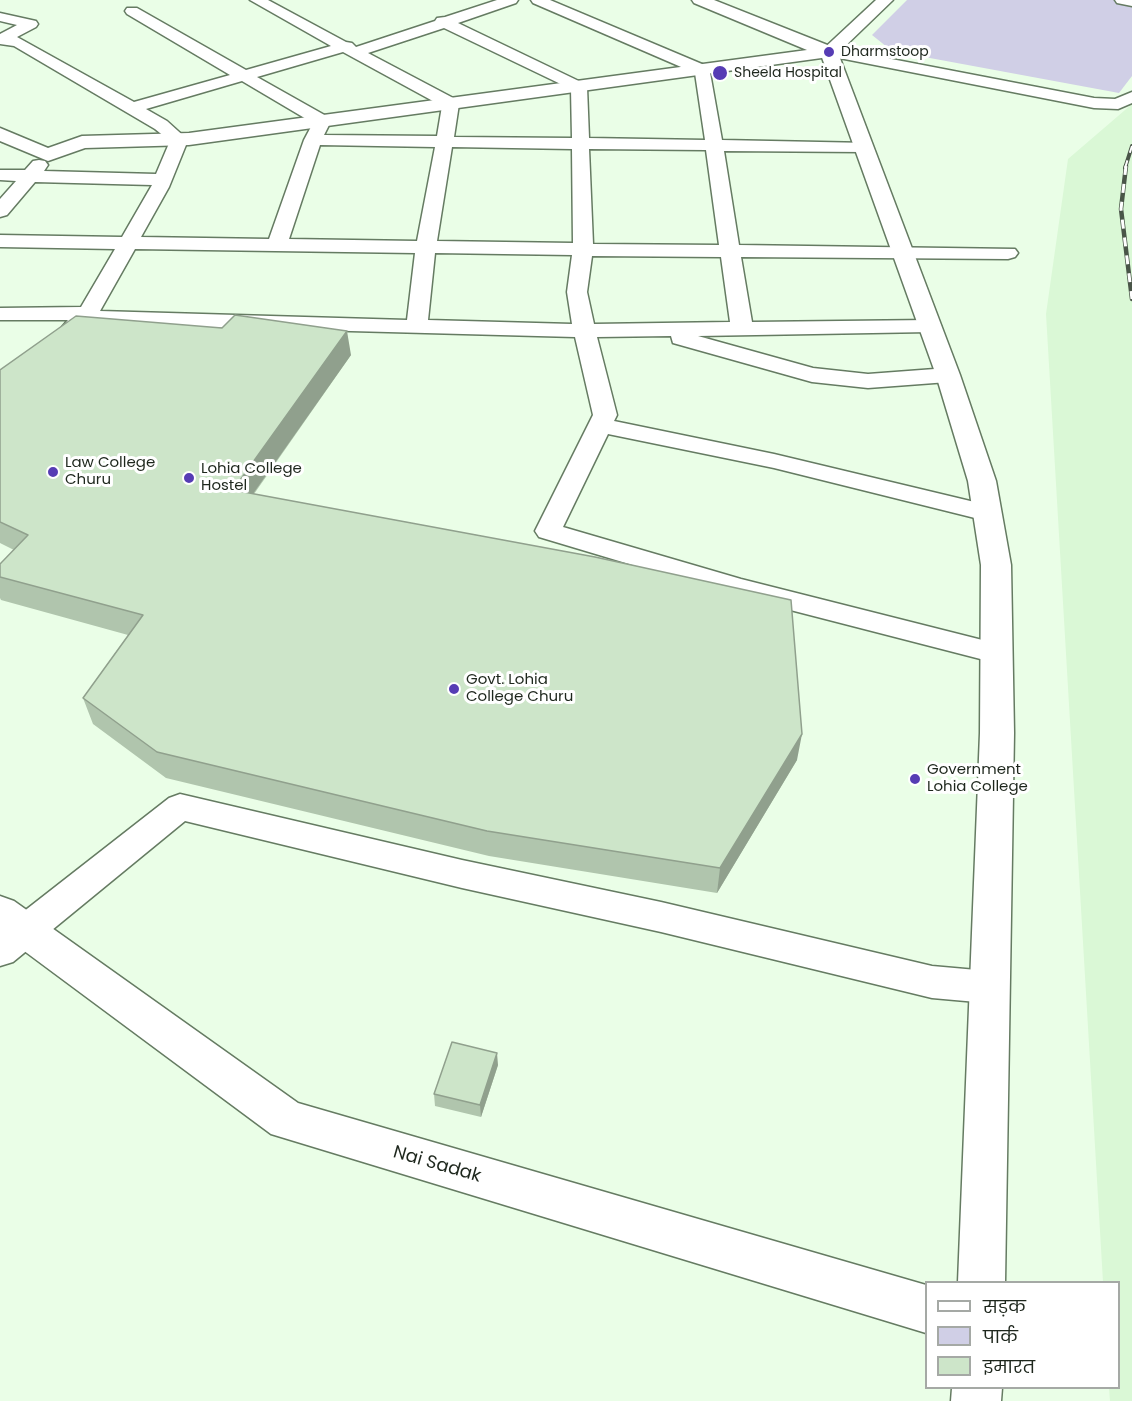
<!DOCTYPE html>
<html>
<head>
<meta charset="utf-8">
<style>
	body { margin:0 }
	#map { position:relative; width:1132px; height:1401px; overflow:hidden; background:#eafee7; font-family:Poppins,"Noto Sans Devanagari",sans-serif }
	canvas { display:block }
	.legend { position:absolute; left:925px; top:1281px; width:195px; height:108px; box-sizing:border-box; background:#fff; border:2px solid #a5a9a5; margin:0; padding:8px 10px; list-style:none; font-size:18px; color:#1e271d }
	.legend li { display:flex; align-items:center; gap:12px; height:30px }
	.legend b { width:30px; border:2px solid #a5a9a5 }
</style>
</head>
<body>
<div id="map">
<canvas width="1132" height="1401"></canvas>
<ul class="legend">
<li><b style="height:8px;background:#fff"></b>सड़क</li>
<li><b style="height:16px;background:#d0cfe6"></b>पार्क</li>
<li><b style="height:16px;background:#cde5c9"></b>इमारत</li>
</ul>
</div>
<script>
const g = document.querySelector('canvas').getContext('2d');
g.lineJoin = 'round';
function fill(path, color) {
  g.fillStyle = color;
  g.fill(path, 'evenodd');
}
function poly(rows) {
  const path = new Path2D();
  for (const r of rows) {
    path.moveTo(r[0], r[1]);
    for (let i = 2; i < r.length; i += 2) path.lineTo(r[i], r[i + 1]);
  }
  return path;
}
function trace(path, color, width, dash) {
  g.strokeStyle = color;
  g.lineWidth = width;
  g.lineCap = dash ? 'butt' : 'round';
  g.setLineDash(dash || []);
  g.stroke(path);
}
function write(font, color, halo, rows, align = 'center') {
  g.font = font + ' Poppins,sans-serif';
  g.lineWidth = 6;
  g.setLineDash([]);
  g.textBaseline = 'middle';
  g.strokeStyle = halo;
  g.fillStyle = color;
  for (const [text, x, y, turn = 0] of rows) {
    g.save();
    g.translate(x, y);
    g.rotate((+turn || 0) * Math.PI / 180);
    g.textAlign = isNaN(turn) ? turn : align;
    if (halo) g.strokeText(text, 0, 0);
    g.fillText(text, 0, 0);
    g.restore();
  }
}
fill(poly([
	[1132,104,1132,1401,1110,1401,1109,1388,1118,1388,1118,1282,1103,1282,1046,314,1068,159]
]), '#daf8d6');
fill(poly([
	[907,0,1120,0,1132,2,1132,76,1119,93,892,51,872,35]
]), '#d0cfe6');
const street = poly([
	[250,0,268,0,346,42,352,43,356,47,435,21,437,18,445,17,497,0,518,0,516,3,458,23,585,84,587,87,589,138,705,140,695,73,533,3,531,0,550,0,709,67,722,140,869,143,872,147,869,151,863,152,724,151,739,245,1015,249,1018,253,1015,257,1008,259,741,257,752,322,930,320,938,321,941,326,938,331,930,332,698,336,813,368,868,374,948,368,956,370,959,375,956,380,948,382,868,388,812,382,673,343,671,336,597,337,617,415,614,421,774,454,987,505,996,507,1000,513,996,519,987,521,774,468,608,434,563,527,741,579,1006,646,1010,653,1006,660,996,663,736,596,539,537,535,531,593,415,575,337,89,324,81,332,73,333,65,332,62,327,68,320,0,320,0,308,81,307,115,249,0,247,0,235,122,237,152,185,35,182,7,215,0,217,0,199,16,181,0,180,0,170,25,170,33,161,39,160,45,161,48,165,44,171,156,174,170,141,155,129,14,46,0,44,0,34,17,25,0,21,0,13,36,21,38,24,36,27,17,37,134,102,230,75,127,14,125,11,127,8,137,8,246,70,331,46,250,0],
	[444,28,571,89,572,138,454,137,459,104,457,100,368,53,444,28],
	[343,52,442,106,437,136,324,135,331,121,328,117,257,77,343,52],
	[242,81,313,123,304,140,269,239,141,237,169,187,188,140,167,121,146,109,242,81],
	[320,145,435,147,417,241,289,239,320,145],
	[452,147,572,149,573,243,437,241,452,147],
	[589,149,706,150,719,245,593,244,589,149],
	[135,249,415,253,407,320,100,311,135,249],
	[435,253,572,255,567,292,572,324,428,320,435,253],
	[592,256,721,257,730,322,594,324,587,292,592,256],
	[1115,0,1132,0,1132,6,1117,3,1115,0],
	[829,47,1094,98,1115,99,1132,92,1132,103,1118,109,1094,108,824,55,821,52,829,47],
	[180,794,462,860,661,902,932,966,988,971,1001,976,1006,987,1001,998,988,1003,932,998,661,932,462,888,185,821,13,962,0,966,0,930,169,798,180,794]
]);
const secondary = poly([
	[692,0,714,0,835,48,838,52,835,56,829,57,189,145,85,148,48,161,0,141,0,128,48,148,82,136,189,133,807,50,694,3,692,0],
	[0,896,14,901,298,1103,926,1285,926,1333,271,1134,0,933,0,896]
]);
const highway = poly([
	[876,0,893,0,838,53,960,375,996,481,1011,565,1014,733,1005,1282,958,1282,980,733,981,565,968,481,936,375,820,52,876,0],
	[952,1388,1002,1388,1001,1401,951,1401,952,1388]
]);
trace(street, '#657b62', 3);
trace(secondary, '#657b62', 3);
trace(highway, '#657b62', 3);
fill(street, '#fff');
fill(secondary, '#fff');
fill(highway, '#fff');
const railFar1 = poly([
	[1125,168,1132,146]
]);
const rail = poly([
	[1126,166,1121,209,1132,299]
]);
trace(railFar1, '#495548', 4);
trace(rail, '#495548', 4.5);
trace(railFar1, '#fff', 2, [8]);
trace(rail, '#fff', 3, [9]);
fill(poly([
	[222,328,351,355,254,494,797,760,717,893,489,856,166,778,93,724,83,698,128,635,1,600,0,598,0,564,14,550,0,543,0,370],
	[498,1065,481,1117,435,1106,434,1094]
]), '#b0c5ad');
fill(poly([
	[347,331,351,355,238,515,233,490],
	[802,734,797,760,717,893,720,868],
	[497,1053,498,1065,481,1117,480,1105]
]), '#90a08d');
const building = poly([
	[235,315,347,331,233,490,595,557,791,600,802,734,720,868,487,831,157,752,83,698,143,615,0,577,0,564,28,535,0,522,0,370,76,316,222,328,235,315],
	[452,1042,497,1053,480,1105,434,1094,452,1042]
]);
fill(building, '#cde5c9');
trace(building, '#90a08d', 1.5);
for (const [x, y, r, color] of [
	[829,52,6,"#563cb4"],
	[720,73,8,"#563cb4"],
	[53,472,6,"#563cb4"],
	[189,478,6,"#563cb4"],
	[454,689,6,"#563cb4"],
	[915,779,6,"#563cb4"]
]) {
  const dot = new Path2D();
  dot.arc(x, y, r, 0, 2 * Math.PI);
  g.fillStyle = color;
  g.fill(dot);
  trace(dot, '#fff', 2);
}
write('14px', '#1e271d', '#fff', [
	["Dharmstoop",841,52],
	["Sheela Hospital",734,73]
], 'left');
write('15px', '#1e271d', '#fff', [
	["Law College",65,463],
	["Churu",65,480],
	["Lohia College",201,469],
	["Hostel",201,486],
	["Govt. Lohia",466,680],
	["College Churu",466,697],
	["Government",927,770],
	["Lohia College",927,787]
], 'left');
write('18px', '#1e271d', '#fff', [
	["Nai Sadak",437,1165,16]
]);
</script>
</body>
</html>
